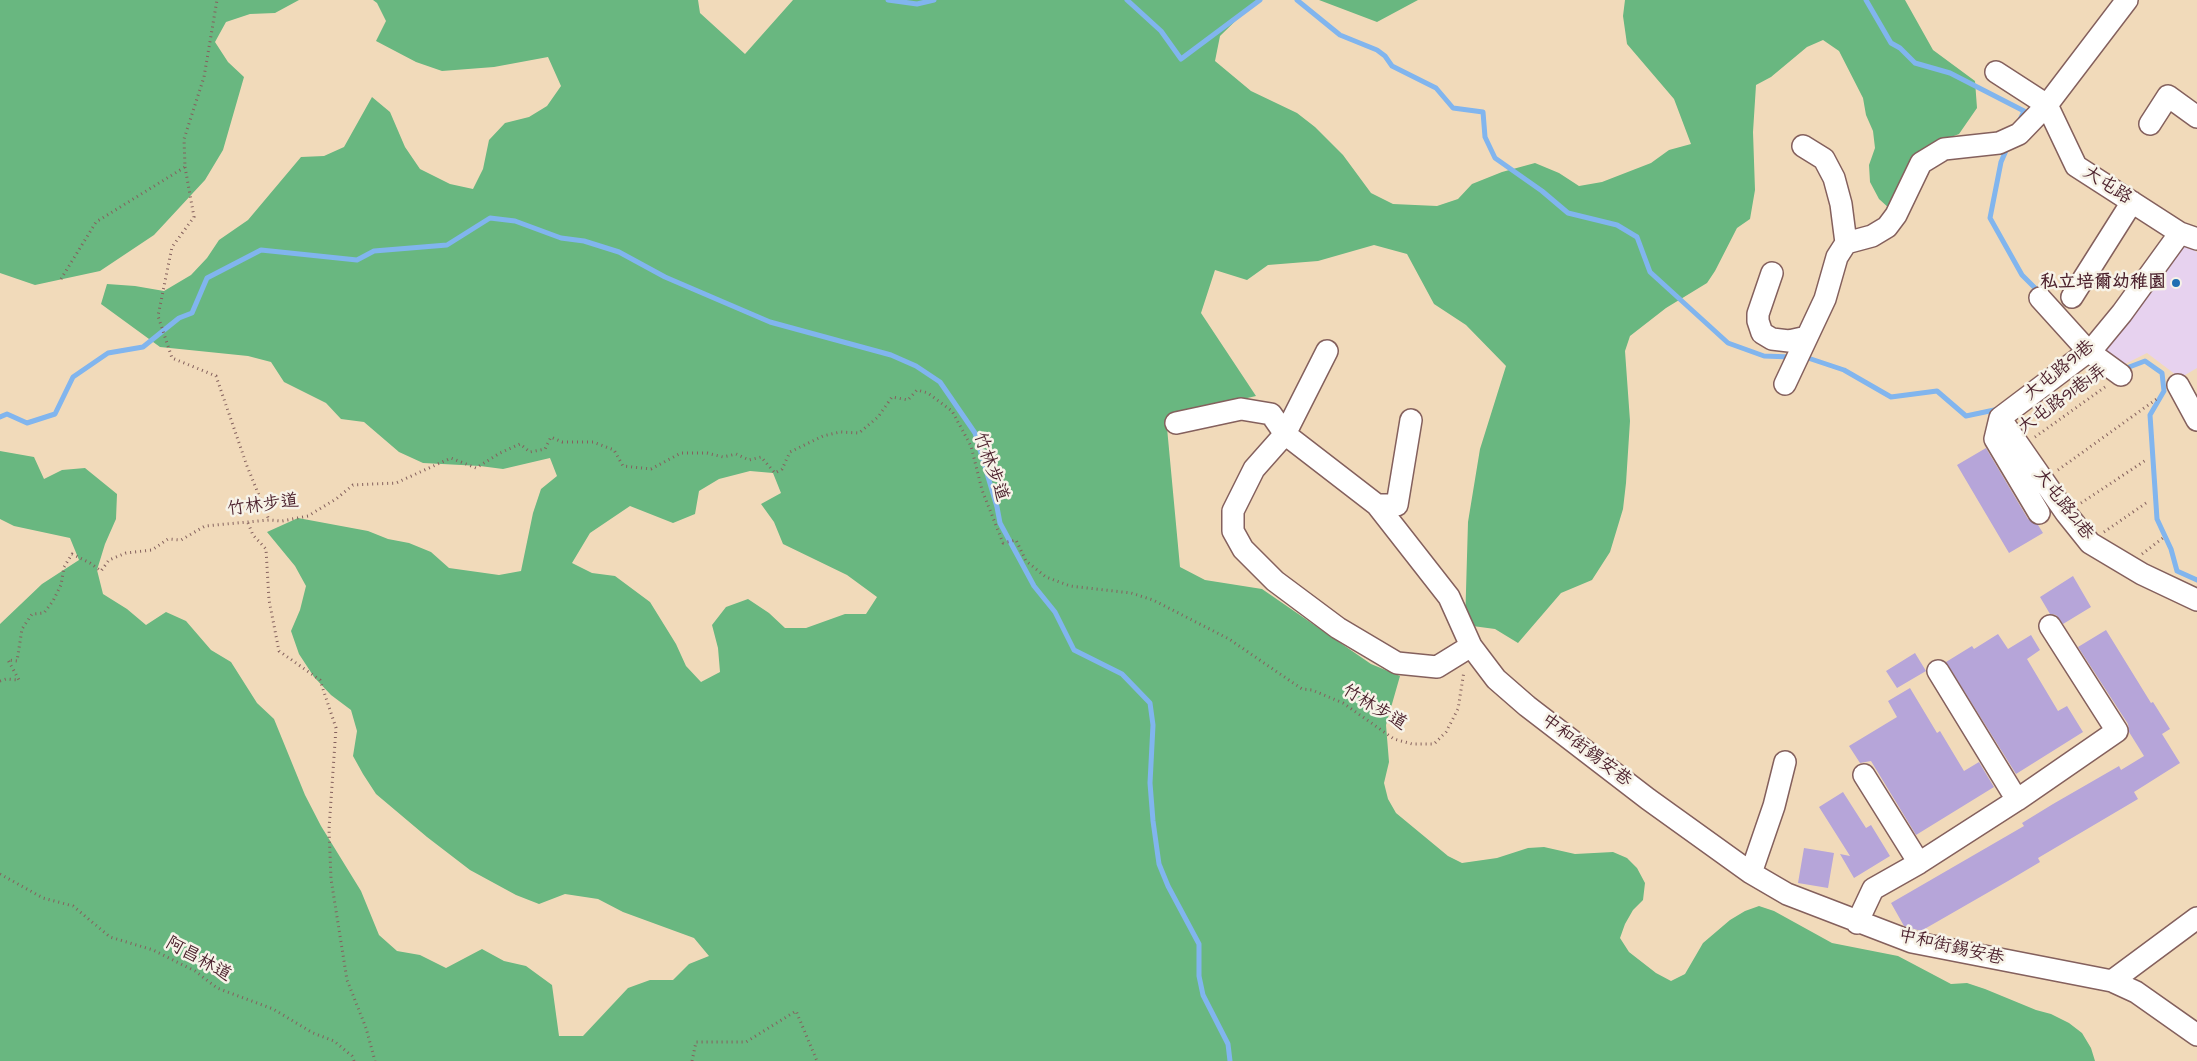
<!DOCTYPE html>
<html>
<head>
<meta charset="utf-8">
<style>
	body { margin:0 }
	canvas { display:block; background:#f1daba }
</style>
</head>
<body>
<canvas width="2197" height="1061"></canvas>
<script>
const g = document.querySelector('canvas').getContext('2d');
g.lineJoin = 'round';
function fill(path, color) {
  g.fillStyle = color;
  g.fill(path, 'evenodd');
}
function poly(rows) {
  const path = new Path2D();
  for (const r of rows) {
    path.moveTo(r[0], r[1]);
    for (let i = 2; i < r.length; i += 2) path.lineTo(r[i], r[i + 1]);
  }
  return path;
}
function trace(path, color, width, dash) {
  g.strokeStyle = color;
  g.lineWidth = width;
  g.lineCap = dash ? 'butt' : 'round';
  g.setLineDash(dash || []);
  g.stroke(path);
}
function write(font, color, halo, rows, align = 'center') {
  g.font = font + ' "Architects Daughter","LXGW WenKai TC",sans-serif';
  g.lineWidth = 5;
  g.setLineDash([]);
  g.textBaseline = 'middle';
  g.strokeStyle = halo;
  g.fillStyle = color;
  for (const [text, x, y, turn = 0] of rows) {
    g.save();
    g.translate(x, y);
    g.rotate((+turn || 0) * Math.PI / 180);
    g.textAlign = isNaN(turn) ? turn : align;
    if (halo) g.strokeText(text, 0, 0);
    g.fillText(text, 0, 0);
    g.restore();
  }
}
fill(poly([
	[2183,244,2197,252,2197,368,2180,378,2147,353,2125,364,2112,361,2101,350]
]), '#e7d2ef');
fill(poly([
	[0,0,299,0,275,13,250,14,226,22,215,42,228,62,244,77,223,150,205,180,154,235,100,271,35,285,0,273],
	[373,0,698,0,700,13,745,54,793,0,1257,0,1220,36,1215,61,1251,91,1297,113,1315,127,1343,155,1371,193,1393,204,1437,206,1458,199,1472,184,1502,172,1535,163,1559,173,1579,186,1602,182,1651,163,1669,150,1691,144,1674,99,1627,44,1623,16,1625,0,1905,0,1933,50,1975,81,1977,108,1959,134,1933,144,1890,209,1879,199,1870,182,1869,165,1875,148,1873,131,1866,115,1863,98,1839,51,1823,40,1807,47,1771,77,1756,85,1753,132,1755,190,1750,219,1737,228,1715,271,1707,283,1666,308,1630,336,1625,351,1630,421,1626,483,1623,509,1610,552,1592,580,1561,593,1518,643,1495,629,1465,625,1468,522,1480,449,1506,366,1466,325,1434,304,1407,254,1374,245,1318,261,1268,265,1247,280,1215,270,1201,313,1256,396,1166,417,1180,567,1205,580,1262,589,1371,664,1400,676,1386,725,1389,762,1384,783,1388,799,1396,813,1448,856,1462,863,1497,858,1528,848,1544,847,1575,854,1613,852,1627,858,1637,868,1645,883,1643,900,1633,910,1625,924,1620,938,1629,952,1656,973,1671,981,1685,974,1703,943,1730,920,1745,911,1759,906,1774,911,1832,943,1898,956,1951,984,1967,983,1985,989,2036,1010,2051,1014,2069,1023,2082,1033,2091,1048,2095,1061,0,1061,0,624,42,584,79,560,70,538,14,526,0,519,0,451,34,457,44,479,62,470,85,468,117,494,116,519,105,544,97,570,103,594,127,609,146,625,166,612,186,621,211,650,231,662,257,703,274,719,305,795,321,826,361,891,379,935,397,951,420,955,446,968,482,949,504,961,526,966,552,985,559,1036,583,1036,628,988,650,980,673,980,689,964,709,956,694,938,623,912,598,899,565,894,539,904,516,895,470,870,427,837,376,794,363,774,353,756,357,731,351,710,331,695,314,677,299,654,291,631,300,610,306,586,295,566,267,532,298,518,368,531,388,539,409,543,431,552,449,568,499,575,521,571,533,513,541,489,557,476,550,458,503,469,480,466,423,463,399,452,364,422,341,419,326,403,284,382,271,362,248,356,160,347,101,304,107,284,135,286,164,291,191,275,207,258,219,240,248,220,301,157,324,156,344,147,372,97,390,112,405,147,420,169,450,184,473,189,483,169,489,140,505,123,529,117,547,106,561,86,548,57,494,67,442,71,416,62,376,41,386,21,377,3],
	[750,471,773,473,781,493,761,504,774,522,783,544,847,575,877,597,866,614,845,614,806,628,785,628,769,613,748,599,726,607,712,625,718,648,720,672,701,682,686,666,676,644,650,602,615,576,592,573,572,563,590,533,630,506,673,523,695,514,699,491,719,479],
	[1319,0,1418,0,1377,22]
]), '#69b780');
trace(poly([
	[888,0,917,4,934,0],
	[1127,0,1161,31,1181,59,1260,0],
	[1297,0,1340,35,1377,50,1385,56,1392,66,1436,88,1453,108,1483,112,1485,137,1495,158,1542,191,1568,213,1617,225,1637,237,1650,272,1728,343,1764,356,1791,357],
	[1866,0,1891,43,1900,48,1915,63,1950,73,2024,111,2019,122],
	[2008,146,2001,162,1990,218,2022,275,2039,292],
	[1805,357,1844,370,1891,397,1937,391,1966,416,1999,409],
	[2124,369,2145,361,2162,373,2164,391,2150,415,2157,519,2171,549,2177,571,2197,580],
	[0,417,7,414,27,423,55,414,73,377,108,353,143,347,179,318,192,313,207,278,261,250,357,260,374,251,447,245,490,218,515,221,561,238,584,241,619,252,665,277,770,322,891,355,916,366,940,382,975,433,997,507,1000,523,1034,586,1055,612,1074,650,1122,674,1150,703,1153,725,1150,783,1153,821,1159,864,1168,886,1199,944,1199,976,1203,995,1228,1044,1230,1061]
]), '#81b5ee', 5);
fill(poly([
	[1986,448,2028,519,2038,525,2043,533,2009,553,1957,465],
	[2073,576,2091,607,2063,624,2056,615,2050,614,2040,597],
	[2106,630,2151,703,2153,702,2170,729,2162,734,2180,763,2134,792,2138,799,2038,858,2040,862,2008,881,1921,931,1904,926,1891,903,2024,826,2022,823,2053,804,2119,766,2121,770,2144,756,2129,732,2128,724,2078,647],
	[1998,634,2008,649,2031,635,2040,650,2027,659,2058,711,2067,706,2083,732,2016,774,1946,662,1972,646,1974,649],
	[1915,653,1926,671,1897,688,1886,671],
	[1910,688,1937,733,1940,731,1964,771,1979,762,1994,787,1916,835,1871,761,1860,763,1849,746,1897,717,1888,701],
	[1843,792,1866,828,1871,825,1890,856,1854,878,1840,854,1850,856,1819,807],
	[1804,848,1834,853,1828,888,1798,883]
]), '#b6a5d9');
const minor = poly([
	[1996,72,2047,105,2076,166,2180,233,2197,239],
	[2150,124,2168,96,2197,117],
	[1803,146,1824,159,1834,178,1841,204,1846,243,1872,236,1887,227,1896,215,1921,163,1944,149,1999,143,2019,134,2047,105,2127,0],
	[1772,273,1758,314,1758,321,1762,333,1772,339,1789,341,1807,337],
	[2072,297,2132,202],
	[2040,298,2088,351,2121,375],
	[1327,351,1285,434,1377,505,1449,597,1471,646],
	[1785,384,1825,299,1837,257,1846,243],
	[2178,385,2197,420],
	[2000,418,2066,513,2090,543,2142,574,2197,600],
	[1176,423,1241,409,1271,414,1285,434,1254,469,1233,511,1233,531,1243,549,1275,581,1338,628,1397,663,1437,667,1471,646,1496,679,1527,706,1648,799,1751,873,1787,894,1912,942,2112,981,2136,992,2197,1035],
	[1377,505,1397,505,1411,420],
	[2039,513,1995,439,2000,418,2094,347,2122,313,2180,233],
	[1938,671,2017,800],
	[1864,775,1919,863],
	[1751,873,1774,806,1785,762],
	[1857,923,1873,889,1919,863,2017,800,2117,731,2050,626],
	[2112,981,2197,918]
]);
trace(minor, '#84605d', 24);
trace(poly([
	[185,167,194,217,172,247,158,316,172,358,216,376,247,466,269,520],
	[61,279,96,222,185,167,184,139,204,77,217,0],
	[2035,437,2105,387],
	[2058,470,2158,398],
	[2081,503,2146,460],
	[248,523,253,535,266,549,269,600,279,651,320,680,336,728,329,829,331,879,347,980,366,1028,375,1061],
	[2104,532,2149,501],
	[2142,554,2163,538],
	[0,681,6,679,19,680,8,660,17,661,22,629,32,614,44,613,53,601,61,585,64,567,72,554,90,563,101,571,109,560,126,553,152,550,168,539,181,540,205,526,269,520,282,521,308,516,336,499,353,485,396,483,451,458,476,468,500,453,520,444,530,452,545,449,551,437,562,442,593,442,614,450,623,466,651,469,681,453,707,453,723,457,736,454,749,460,761,457,775,473,782,469,790,452,823,436,840,432,859,433,878,417,892,397,908,400,917,390,928,393,952,411,971,446,982,490,1003,543,1016,540,1026,561,1046,577,1070,586,1131,593,1153,600,1229,639,1302,689,1312,690,1343,703,1394,739,1412,744,1434,744,1446,732,1458,709,1464,671],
	[0,874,43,898,73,906,110,937,153,950,195,971,217,988,273,1009,313,1033,334,1041,352,1056,354,1061],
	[692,1061,696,1042,746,1042,796,1011,817,1061]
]), '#84605d', 3, [1, 4]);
trace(minor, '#fff', 21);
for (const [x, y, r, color] of [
	[2176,283,5,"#1f6fb2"]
]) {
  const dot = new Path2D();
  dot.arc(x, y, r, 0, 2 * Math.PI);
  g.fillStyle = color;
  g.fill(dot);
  trace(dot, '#f7f3e8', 2);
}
write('18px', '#4a1f2b', '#f7f3e8', [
	["大屯路",2107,186,33],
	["大屯路91巷",2060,371,-39],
	["大屯路91巷1弄",2063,400,-36],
	["竹林步道",990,467,70],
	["大屯路21巷",2063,505,52],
	["竹林步道",263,506,-7],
	["竹林步道",1374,708,31],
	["中和街錫安巷",1586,751,37],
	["中和街錫安巷",1951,948,13],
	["阿昌林道",198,960,29]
]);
write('bold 18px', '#4a1f2b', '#f7f3e8', [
	["私立培爾幼稚園",2166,283]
], 'right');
</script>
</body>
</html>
